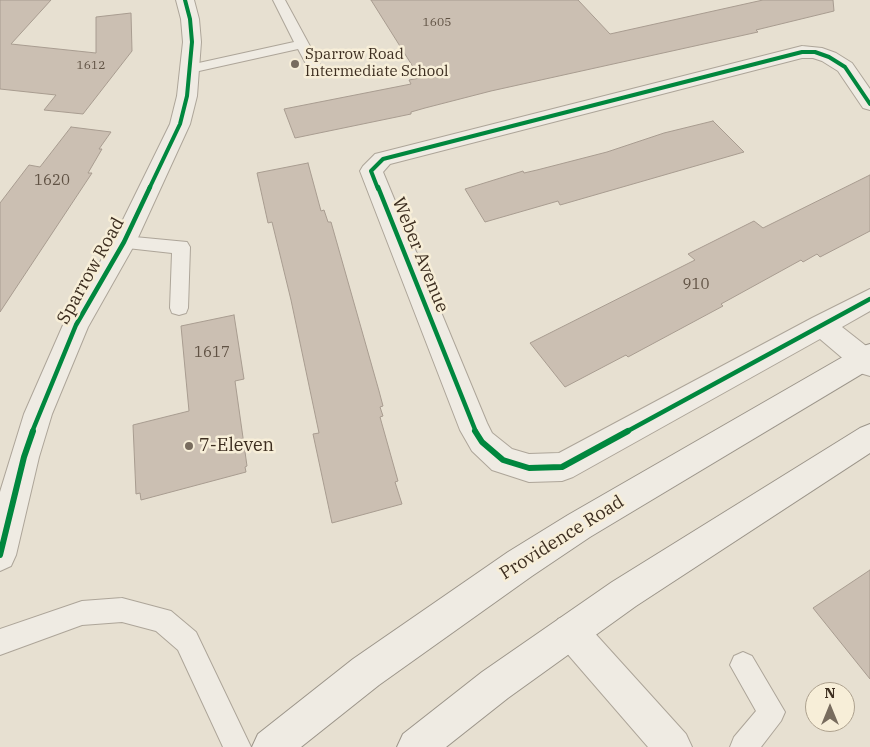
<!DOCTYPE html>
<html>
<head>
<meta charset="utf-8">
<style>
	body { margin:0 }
	#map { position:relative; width:870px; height:747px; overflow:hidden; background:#e7e0d1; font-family:"IBM Plex Serif",serif }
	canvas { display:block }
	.north { position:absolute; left:805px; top:682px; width:50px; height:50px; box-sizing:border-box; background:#f7eed8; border:1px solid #ada18e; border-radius:50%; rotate:0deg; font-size:14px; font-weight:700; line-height:20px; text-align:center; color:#3d2e20 }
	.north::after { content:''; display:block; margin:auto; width:18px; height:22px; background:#786c5e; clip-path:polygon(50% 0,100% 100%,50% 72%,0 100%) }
</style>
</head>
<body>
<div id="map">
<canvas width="870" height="747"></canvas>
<div class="north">N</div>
</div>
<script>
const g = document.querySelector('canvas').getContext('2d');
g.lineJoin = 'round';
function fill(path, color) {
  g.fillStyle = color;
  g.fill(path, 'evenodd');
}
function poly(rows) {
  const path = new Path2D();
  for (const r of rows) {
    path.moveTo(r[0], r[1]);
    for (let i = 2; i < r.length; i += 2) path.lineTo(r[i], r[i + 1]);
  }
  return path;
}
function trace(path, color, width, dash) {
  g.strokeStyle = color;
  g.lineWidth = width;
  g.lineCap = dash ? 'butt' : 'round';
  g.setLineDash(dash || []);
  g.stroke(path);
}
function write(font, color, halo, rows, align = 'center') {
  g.font = font + ' "IBM Plex Serif",serif';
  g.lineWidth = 5;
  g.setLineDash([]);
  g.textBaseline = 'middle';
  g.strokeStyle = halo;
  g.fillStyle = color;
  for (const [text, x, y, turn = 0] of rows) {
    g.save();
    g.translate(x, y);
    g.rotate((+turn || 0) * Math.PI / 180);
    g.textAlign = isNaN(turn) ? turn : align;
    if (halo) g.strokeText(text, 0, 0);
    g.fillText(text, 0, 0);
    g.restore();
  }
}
const building = poly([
	[0,0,51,0,11,44,96,53,96,17,131,13,132,51,83,114,44,110,56,95,0,89,0,0],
	[371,0,578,0,610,34,763,0,833,0,834,11,756,30,758,32,491,91,425,108,411,112,411,114,295,138,284,109,411,84,409,80,420,78,371,0],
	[713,121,744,152,560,205,558,201,485,222,465,189,523,171,524,173,537,170,607,152,664,133,713,121],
	[71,127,111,132,99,149,102,149,88,173,92,173,0,312,0,203,29,165,40,167,71,127],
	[308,163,321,211,324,210,328,222,331,222,379,391,383,406,380,407,383,416,380,417,398,481,395,482,402,504,332,523,313,434,319,433,291,300,272,222,268,223,257,173,308,163],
	[870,175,870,231,820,257,817,254,803,262,801,260,721,304,723,306,628,357,626,355,565,387,530,343,695,260,688,254,754,221,763,228,870,175],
	[234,315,244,379,235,381,247,466,245,467,246,472,141,500,140,493,136,494,133,425,189,411,181,326,234,315],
	[870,570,870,679,813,608,870,570]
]);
fill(building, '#cbbfb2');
trace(building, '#a89c90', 1);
const service = poly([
	[273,0,285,0,324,72,322,75,312,75,298,49,190,73,185,72,183,69,185,66,294,42,273,0],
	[124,236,187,242,190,247,188,308,186,313,179,315,172,313,170,308,172,253,118,247,115,242,118,237,124,236],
	[122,598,171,611,196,632,251,747,223,747,178,650,156,631,122,622,82,625,0,655,0,629,82,601,122,598],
	[743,652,752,656,785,712,781,721,761,747,730,747,734,737,756,711,730,665,734,656,743,652]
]);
const minor = poly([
	[802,46,822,48,836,53,852,63,870,89,870,110,863,108,838,71,822,61,813,58,802,58,390,164,383,172,487,423,492,433,512,449,529,454,559,453,812,318,870,289,870,311,842,327,870,349,870,376,860,373,820,339,573,477,562,481,529,482,492,470,472,451,460,430,360,171,363,166,375,154,383,152,802,46],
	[570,614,582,619,686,734,692,747,648,747,558,643,553,631,558,619,570,614]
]);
const tertiary = poly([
	[176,0,194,0,199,19,201,42,197,96,190,124,136,242,88,327,52,414,39,457,16,555,11,566,0,571,0,492,24,414,63,325,113,240,170,124,177,96,183,42,181,19,176,0]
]);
const secondary = poly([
	[870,344,870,369,590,537,532,576,379,685,301,747,252,747,258,734,353,659,508,552,568,515,860,347,870,344],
	[870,424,870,453,636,606,508,698,446,747,397,747,403,734,482,672,612,582,860,428,870,424]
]);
trace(service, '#ada599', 2);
trace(minor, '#ada599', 2);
trace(tertiary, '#ada599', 2);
trace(secondary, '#9c958a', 2);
fill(service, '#efebe3');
fill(minor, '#efebe3');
fill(tertiary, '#efebe3');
fill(secondary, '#efebe3');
trace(poly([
	[149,189,180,124,187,96,192,42,190,19,185,0],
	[378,189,371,171,383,159,802,52,815,52,829,57,845,67,870,104]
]), '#00873e', 4);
trace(poly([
	[378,187,476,432],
	[32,432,76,325,124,242,150,187],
	[626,432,870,299]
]), '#00873e', 4.5);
trace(poly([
	[475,431,482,442,503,460,529,468,562,467,628,431],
	[0,555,24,457,33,431]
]), '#00873e', 6);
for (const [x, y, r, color] of [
	[295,64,5,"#786c5e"],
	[189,446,5,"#786c5e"]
]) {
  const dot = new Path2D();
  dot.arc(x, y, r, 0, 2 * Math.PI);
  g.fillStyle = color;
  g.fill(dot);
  trace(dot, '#f7eed8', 2);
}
write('12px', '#605244', null, [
	["1605",437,23],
	["1612",91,66]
]);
write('15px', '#3d2e20', '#f7eed8', [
	["Sparrow Road",305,55],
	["Intermediate School",305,72]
], 'left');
write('15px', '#605244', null, [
	["1620",52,181],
	["910",696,285],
	["1617",212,353]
]);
write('18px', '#3d2e20', '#f7eed8', [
	["Weber Avenue",420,255,68],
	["Sparrow Road",91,271,-61],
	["Providence Road",562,538,-32]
]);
write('18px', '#3d2e20', '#f7eed8', [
	["7-Eleven",199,446]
], 'left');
</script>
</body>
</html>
